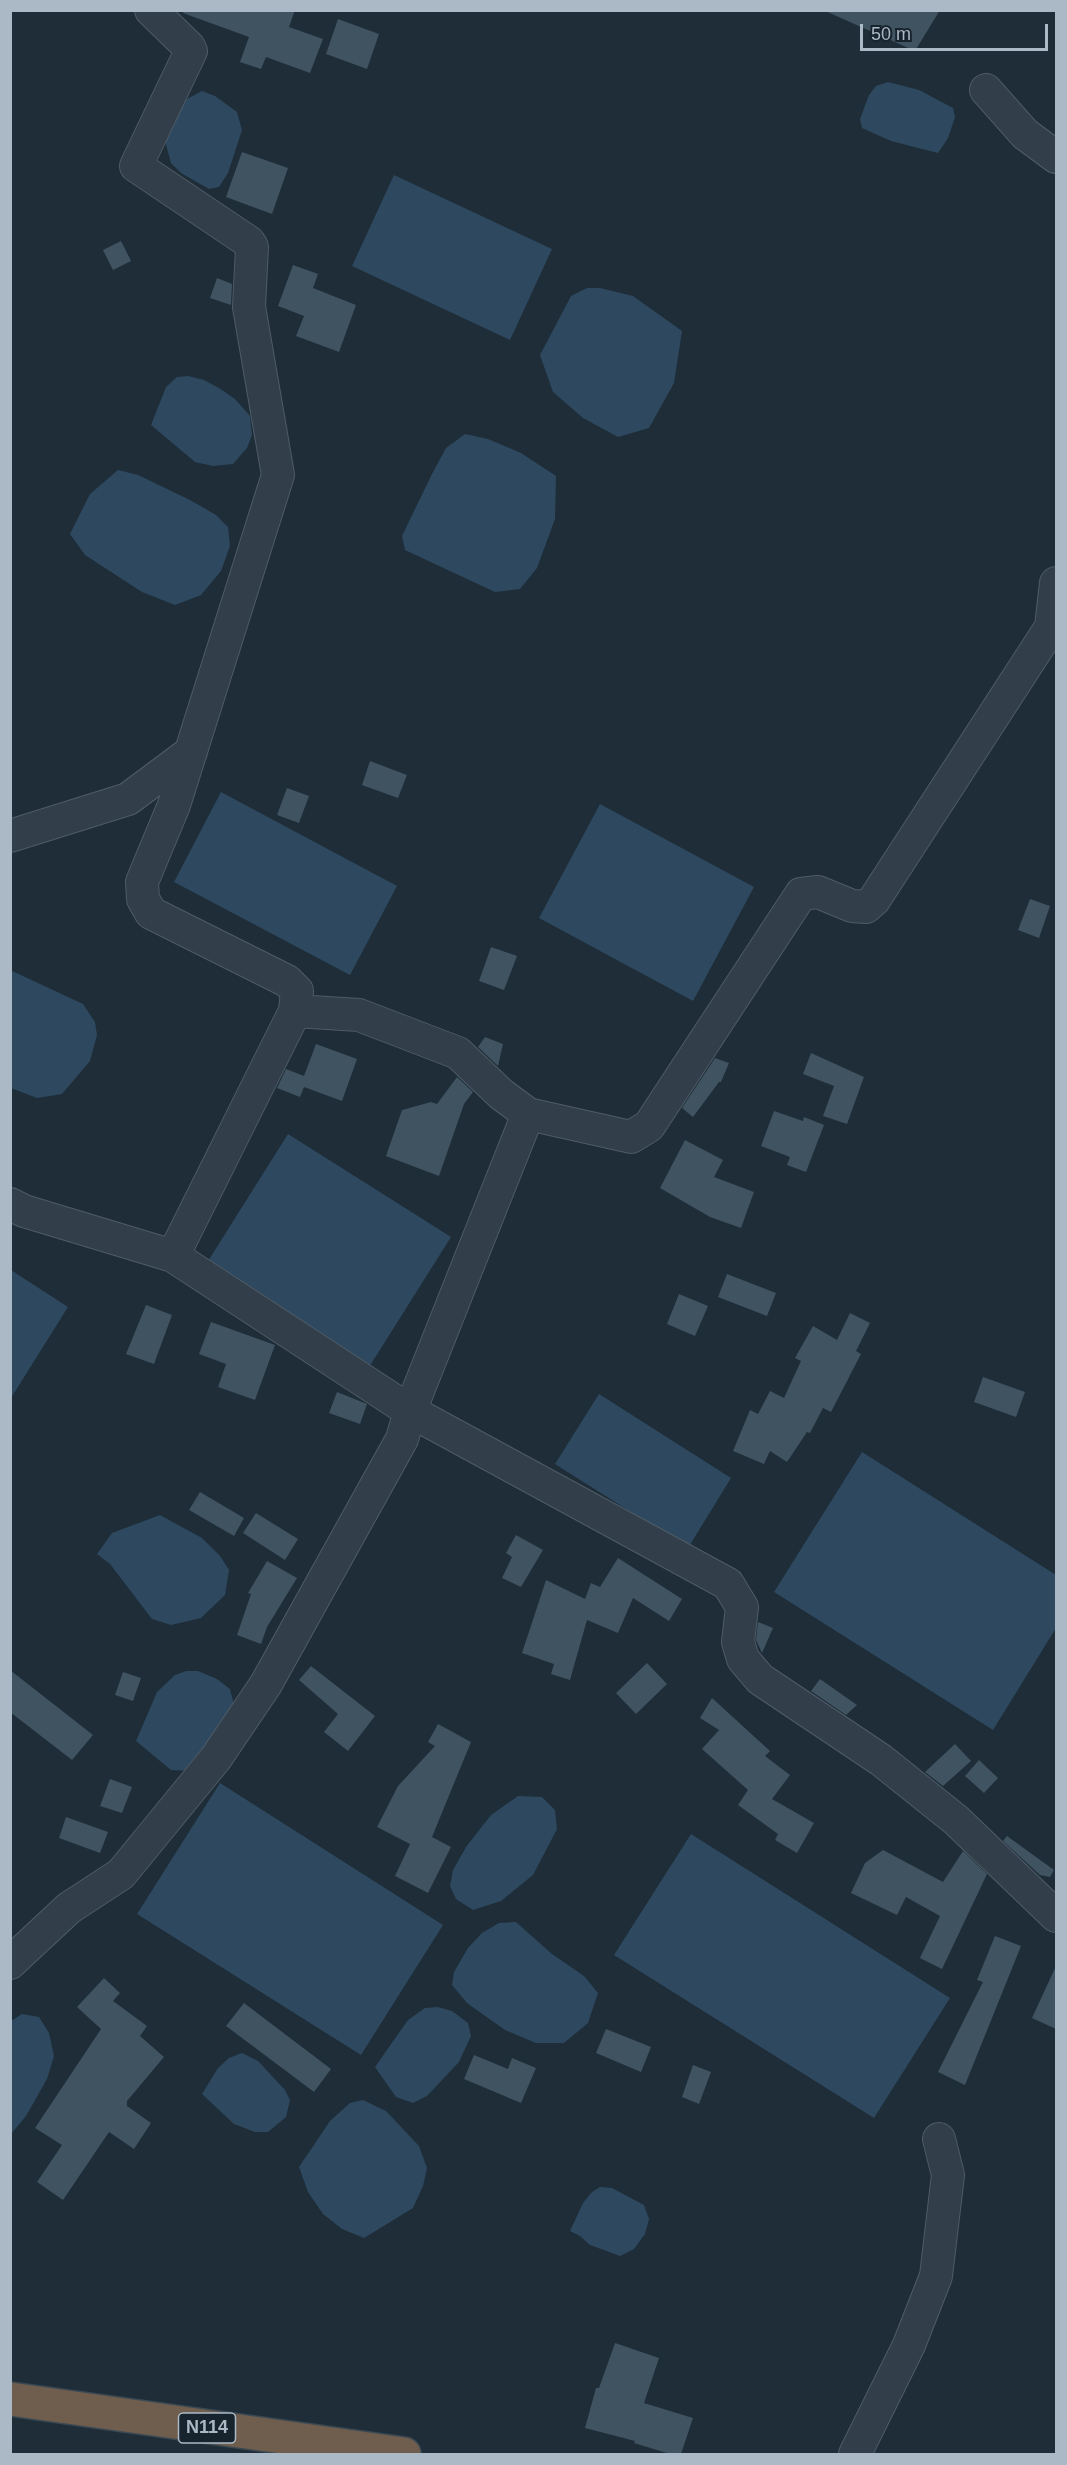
<!DOCTYPE html>
<html>
<head>
<meta charset="utf-8">
<style>
	body { margin:0 }
	#map { position:relative; width:1067px; height:2465px; overflow:hidden; background:#1e2d38; font-family:Helvetica,sans-serif }
	canvas { display:block }
	.frame { position:absolute; inset:0; border:12px solid #abb9c6; pointer-events:none }
	.scale { position:absolute; left:860px; top:24px; width:188px; height:27px; box-sizing:border-box; border:3px solid #abb9c6; border-top:0; padding-left:8px; font-size:18px; line-height:21px; white-space:nowrap; color:#abb9c6; -webkit-text-stroke:4px #17232d; paint-order:stroke }
</style>
</head>
<body>
<div id="map">
<canvas width="1067" height="2465"></canvas>
<div class="frame"></div>
<div class="scale">50 m</div>
</div>
<script>
const g = document.querySelector('canvas').getContext('2d');
g.lineJoin = 'round';
function fill(path, color) {
  g.fillStyle = color;
  g.fill(path, 'evenodd');
}
function poly(rows) {
  const path = new Path2D();
  for (const r of rows) {
    path.moveTo(r[0], r[1]);
    for (let i = 2; i < r.length; i += 2) path.lineTo(r[i], r[i + 1]);
  }
  return path;
}
function trace(path, color, width, dash) {
  g.strokeStyle = color;
  g.lineWidth = width;
  g.lineCap = dash ? 'butt' : 'round';
  g.setLineDash(dash || []);
  g.stroke(path);
}
function write(font, color, halo, rows, align = 'center') {
  g.font = font + ' Helvetica,sans-serif';
  g.lineWidth = 4.5;
  g.setLineDash([]);
  g.textBaseline = 'middle';
  g.strokeStyle = halo;
  g.fillStyle = color;
  for (const [text, x, y, turn = 0] of rows) {
    g.save();
    g.translate(x, y);
    g.rotate((+turn || 0) * Math.PI / 180);
    g.textAlign = isNaN(turn) ? turn : align;
    if (halo) g.strokeText(text, 0, 0);
    g.fillText(text, 0, 0);
    g.restore();
  }
}
fill(poly([
	[888,82,919,90,953,108,955,117,948,138,938,153,891,141,862,128,860,119,869,95,876,86],
	[202,91,215,96,237,112,242,130,228,173,219,187,209,189,181,173,171,163,165,141,175,116,187,99],
	[394,175,552,249,510,340,352,266],
	[587,288,600,288,633,296,682,331,674,383,649,428,618,437,583,418,553,392,540,355,571,296],
	[188,376,204,380,219,388,235,399,250,416,252,435,247,448,233,464,213,466,195,462,151,425,166,387,177,377],
	[465,434,488,439,521,453,556,476,555,519,537,568,520,589,495,592,405,550,402,536,432,474,446,448],
	[118,470,138,475,190,500,216,515,228,527,230,546,221,571,201,595,175,605,142,592,85,555,70,534,90,494],
	[221,792,397,886,350,975,174,882],
	[600,804,754,887,693,1001,539,918],
	[10,970,83,1004,95,1022,97,1035,90,1061,62,1094,37,1098,11,1088],
	[288,1134,451,1237,366,1372,203,1269],
	[11,1270,68,1307,11,1398],
	[599,1394,731,1478,688,1548,555,1464],
	[862,1452,1056,1575,1056,1628,993,1730,774,1592],
	[160,1515,202,1538,220,1556,229,1570,225,1595,201,1618,171,1625,152,1619,110,1564,97,1554,112,1533],
	[186,1671,198,1671,217,1679,230,1689,234,1705,194,1771,171,1770,136,1741,157,1692,175,1675],
	[220,1783,443,1925,361,2055,137,1914],
	[518,1796,542,1797,555,1810,557,1829,533,1875,501,1901,473,1910,456,1899,450,1886,453,1870,466,1847,491,1815],
	[691,1834,950,1998,874,2118,614,1955],
	[516,1922,552,1954,584,1976,598,1993,588,2023,564,2043,536,2043,505,2030,467,2003,452,1985,454,1972,468,1948,482,1933,499,1923],
	[438,2007,452,2011,468,2023,471,2036,459,2062,427,2096,413,2103,396,2097,375,2067,408,2020,425,2008],
	[22,2014,39,2017,49,2033,54,2056,47,2079,26,2116,11,2134,11,2021],
	[242,2053,258,2061,285,2090,290,2100,286,2117,268,2132,255,2132,234,2124,202,2094,218,2068,229,2058],
	[363,2100,386,2111,419,2146,427,2168,423,2186,413,2208,364,2238,342,2229,323,2214,308,2192,299,2167,330,2121,350,2103],
	[600,2187,612,2188,644,2205,649,2219,645,2234,634,2249,620,2256,590,2245,580,2236,570,2231,583,2203,592,2192]
]), '#2e495f');
fill(poly([
	[184,10,295,10,289,27,323,39,310,73,266,57,261,69,240,62,249,37,183,13],
	[823,10,940,10,915,51],
	[338,19,379,34,367,69,326,54],
	[242,152,288,168,272,214,226,197],
	[121,241,131,261,113,270,103,250],
	[293,265,318,274,313,288,356,305,339,352,296,336,304,316,278,306],
	[217,278,232,284,231,305,210,298],
	[370,761,407,775,398,798,362,785],
	[287,788,309,796,299,823,277,815],
	[1030,899,1050,906,1039,938,1018,930],
	[491,947,517,956,504,990,479,981],
	[485,1037,503,1044,498,1066,478,1047],
	[316,1044,357,1059,342,1101,304,1087,300,1097,277,1088,286,1069,304,1076],
	[811,1053,864,1077,847,1124,823,1116,834,1086,803,1074],
	[715,1058,729,1063,721,1082,719,1082,693,1117,682,1108],
	[457,1077,473,1092,464,1104,439,1176,386,1156,402,1110,431,1102,437,1104],
	[774,1111,803,1121,804,1117,824,1125,806,1172,787,1165,790,1157,761,1146],
	[685,1140,723,1160,714,1177,754,1192,741,1228,710,1217,660,1188],
	[727,1274,776,1293,767,1316,718,1297],
	[679,1294,708,1306,695,1336,667,1324],
	[146,1305,172,1315,154,1364,126,1354],
	[850,1313,870,1323,856,1351,861,1354,831,1412,823,1408,810,1433,807,1432,787,1462,770,1451,764,1464,733,1451,750,1410,758,1414,770,1391,784,1398,801,1361,795,1358,813,1326,837,1340],
	[211,1322,275,1345,255,1400,218,1387,226,1364,199,1354],
	[983,1377,1025,1392,1016,1417,974,1402],
	[337,1392,367,1404,360,1424,329,1413],
	[200,1492,244,1518,234,1536,189,1510],
	[256,1513,298,1539,285,1560,243,1533],
	[516,1535,543,1550,521,1587,502,1578,512,1557,506,1553],
	[618,1558,682,1599,669,1621,633,1598,618,1633,587,1620,570,1680,551,1674,554,1664,522,1653,546,1580,585,1599,591,1583,600,1587],
	[267,1561,297,1578,267,1627,261,1644,237,1635,251,1594,248,1593],
	[758,1622,773,1628,762,1653,756,1640],
	[647,1663,667,1684,636,1714,616,1693],
	[311,1666,375,1716,348,1751,324,1732,338,1714,299,1680],
	[10,1670,93,1735,72,1760,10,1712],
	[123,1672,141,1678,133,1701,115,1695],
	[820,1679,857,1705,846,1715,811,1691],
	[712,1698,770,1751,765,1756,790,1775,772,1799,814,1823,797,1853,775,1840,778,1834,738,1805,748,1790,702,1749,719,1730,700,1718],
	[438,1724,471,1742,432,1837,451,1847,428,1893,395,1876,410,1844,377,1827,398,1786,435,1746,428,1742],
	[955,1744,971,1761,943,1786,925,1772],
	[979,1760,998,1778,984,1793,965,1776],
	[110,1779,132,1787,122,1813,100,1806],
	[66,1817,108,1832,100,1853,59,1838],
	[1007,1836,1054,1870,1050,1877,1040,1875,1003,1841],
	[883,1850,943,1882,963,1851,987,1874,942,1969,920,1958,940,1916,906,1897,897,1915,851,1893,865,1863],
	[995,1936,1021,1946,965,2085,938,2072,983,1982,977,1980],
	[1056,1966,1056,2029,1032,2018],
	[104,1978,120,1993,113,2001,147,2026,140,2036,164,2057,127,2101,127,2106,151,2123,134,2149,109,2132,63,2200,37,2182,62,2145,35,2128,101,2029,77,2007],
	[244,2003,331,2069,314,2092,226,2026],
	[606,2029,651,2047,641,2072,596,2053],
	[474,2055,508,2069,512,2058,536,2068,521,2103,464,2079],
	[693,2065,711,2072,699,2104,682,2097],
	[615,2343,659,2358,644,2403,693,2418,681,2454,670,2454,634,2443,635,2441,585,2428,596,2388,599,2388]
]), '#405361');
const minor = poly([
	[986,90,1025,134,1056,157],
	[1056,583,1051,627,874,900,866,907,852,906,818,892,801,894,649,1126,631,1137,528,1114,410,1411,728,1584,742,1607,738,1642,743,1659,760,1679,881,1760,956,1820,1056,1916],
	[10,836,128,799,191,752],
	[295,1011,359,1015,458,1053,501,1094,528,1114],
	[10,1204,24,1211,173,1256],
	[10,1963,69,1908,121,1874,216,1758,266,1684,402,1439,410,1411,173,1256,295,1011,297,991,287,981,151,913,143,899,142,882,174,805,278,475,249,307,252,247,249,242,136,166,191,51,189,47,151,10],
	[855,2454,909,2345,936,2276,948,2175,939,2139]
]);
const highway = poly([
	[10,2399,404,2454]
]);
trace(minor, '#4f5c67', 34);
trace(highway, '#3c4953', 36);
trace(minor, '#323e49', 32);
trace(highway, '#6f5e4e', 33);
for (const [x, y, w] of [
	[207,2428,57]
]) {
  const box = new Path2D();
  box.roundRect(x - w / 2, y - 15, w, 30, 4.5);
  g.fillStyle = '#17232d';
  g.fill(box);
  trace(box, '#abb9c6', 1.5);
}
write('bold 18px', '#abb9c6', null, [
	["N114",207,2428]
]);
</script>
</body>
</html>
